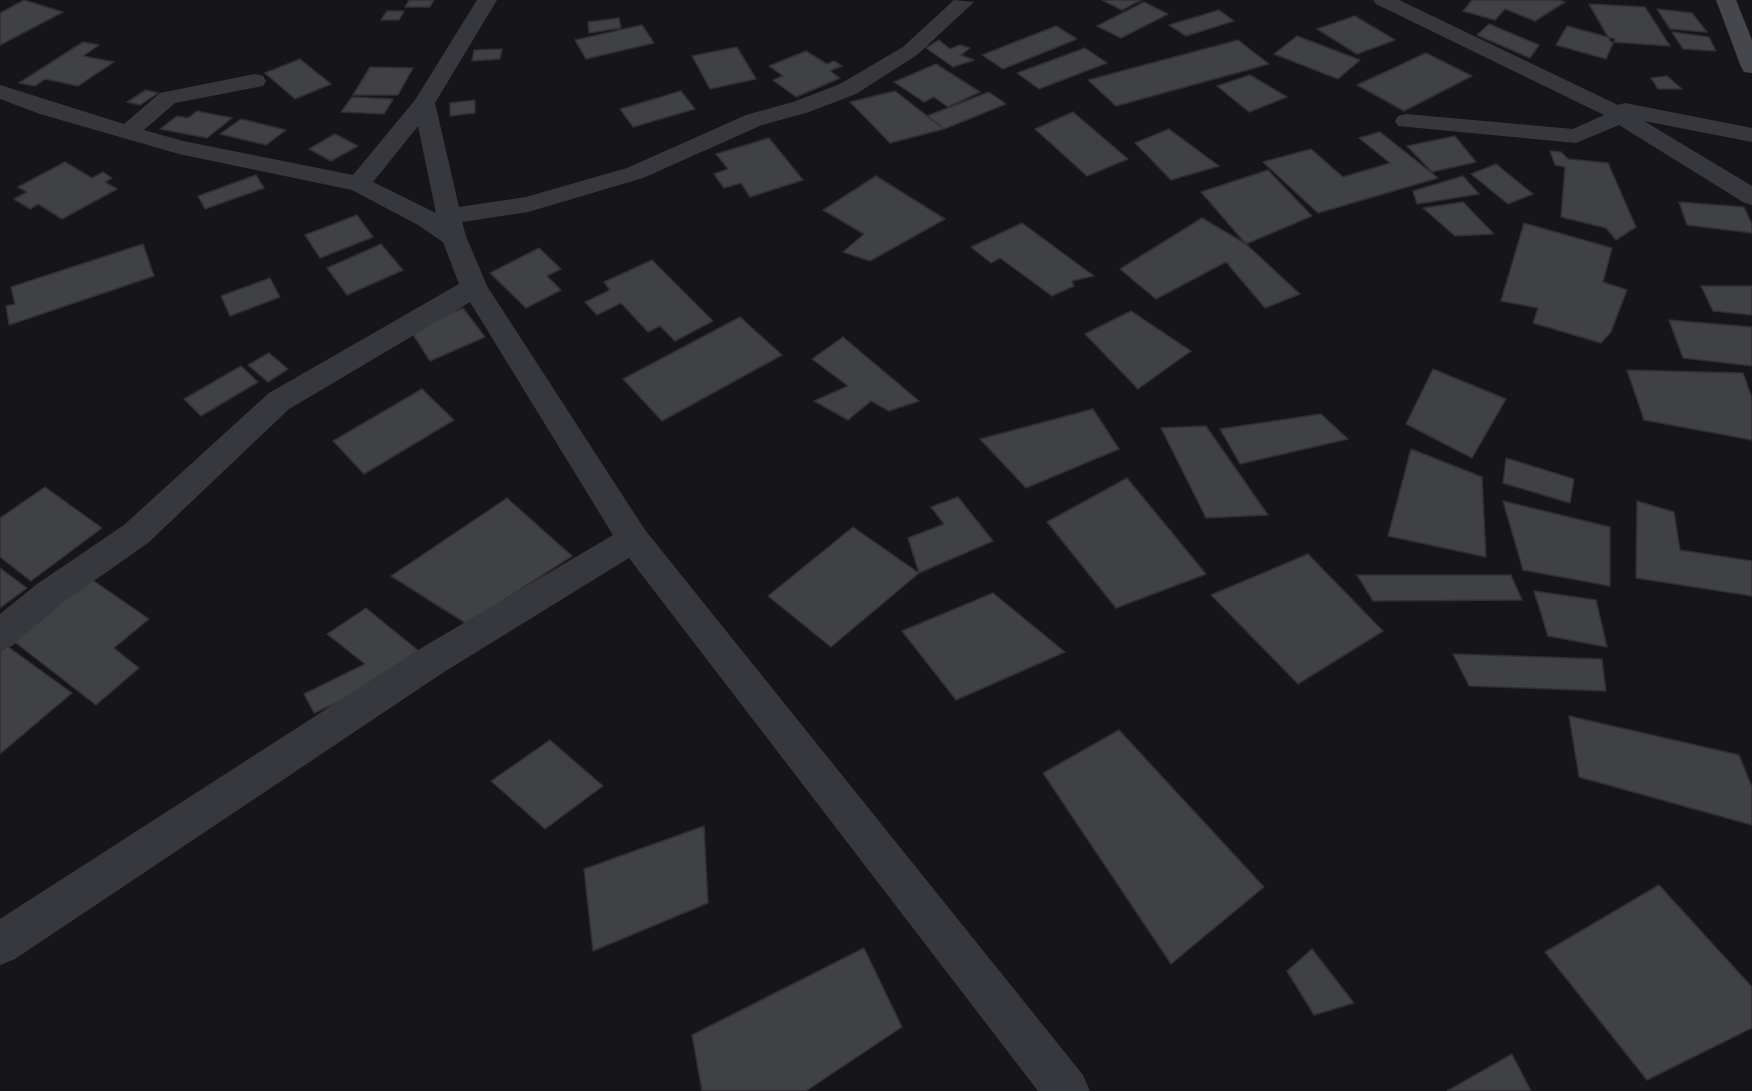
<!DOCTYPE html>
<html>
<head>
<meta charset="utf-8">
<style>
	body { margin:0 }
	canvas { display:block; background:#161618 }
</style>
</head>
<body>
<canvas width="1752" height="1091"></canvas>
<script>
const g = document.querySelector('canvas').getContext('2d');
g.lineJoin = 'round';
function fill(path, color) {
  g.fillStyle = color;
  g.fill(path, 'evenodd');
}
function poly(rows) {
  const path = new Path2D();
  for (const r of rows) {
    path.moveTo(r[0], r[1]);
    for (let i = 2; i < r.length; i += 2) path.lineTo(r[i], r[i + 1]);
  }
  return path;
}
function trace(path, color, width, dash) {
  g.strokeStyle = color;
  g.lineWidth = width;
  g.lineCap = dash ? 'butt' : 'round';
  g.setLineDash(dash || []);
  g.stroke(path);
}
const building = poly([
	[24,0,63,12,0,45,0,13,24,0],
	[409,0,434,0,430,7,405,7,409,0],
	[1102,0,1141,0,1122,10,1102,0],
	[1472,0,1558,0,1565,2,1535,21,1505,9,1495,20,1463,11,1472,0],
	[1144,2,1168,14,1121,38,1097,26,1144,2],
	[1589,4,1645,7,1670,46,1611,42,1589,4],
	[1657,9,1692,13,1707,32,1670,29,1657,9],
	[1219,10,1234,21,1186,36,1169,25,1219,10],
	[387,11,404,11,399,20,381,20,387,11],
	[1355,16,1395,40,1357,54,1317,29,1355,16],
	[619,18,621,28,589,33,588,22,619,18],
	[1489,24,1539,45,1530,58,1477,35,1489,24],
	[642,25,654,43,586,59,575,40,642,25],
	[1056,26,1077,39,1003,69,982,55,1056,26],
	[1567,26,1615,39,1606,59,1556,45,1567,26],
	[1672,32,1709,37,1716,51,1683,49,1672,32],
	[1297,36,1360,60,1338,79,1274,54,1297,36],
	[939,40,950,49,960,45,970,48,961,55,974,60,953,67,926,48,939,40],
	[1238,40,1269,64,1116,106,1088,80,1238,40],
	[83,42,99,45,83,56,114,62,78,86,45,79,35,86,19,83,83,42],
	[737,47,756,79,710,89,692,56,737,47],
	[1085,48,1107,63,1039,89,1017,73,1085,48],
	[502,49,500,59,472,61,474,50,502,49],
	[806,51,827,64,834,61,842,66,830,71,840,78,796,97,773,80,783,76,769,66,806,51],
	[1426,53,1472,76,1404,111,1357,85,1426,53],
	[300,59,331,84,295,99,265,73,300,59],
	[936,64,980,92,948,107,934,97,924,102,894,82,936,64],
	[370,67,413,68,398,95,353,95,370,67],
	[1250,75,1287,97,1249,112,1217,86,1250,75],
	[1667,76,1682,89,1658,89,1651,78,1667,76],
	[146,90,158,93,140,105,127,102,146,90],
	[681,91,695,109,633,127,620,109,681,91],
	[895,91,944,129,890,143,850,102,895,91],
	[989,92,1006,104,944,129,927,116,989,92],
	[352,97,393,99,384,114,341,112,352,97],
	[475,100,475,113,450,116,450,103,475,100],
	[197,111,232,118,207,138,160,129,177,116,188,118,197,111],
	[1073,112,1128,159,1087,176,1035,129,1073,112],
	[241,119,286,130,266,145,220,134,241,119],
	[1169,129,1219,166,1171,180,1135,143,1169,129],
	[1380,132,1438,178,1318,213,1263,162,1311,149,1343,177,1390,163,1359,138,1380,132],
	[335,134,358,146,331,161,309,149,335,134],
	[1455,136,1476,162,1432,172,1407,146,1455,136],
	[769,138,803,180,750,197,741,183,724,188,714,174,728,169,716,154,769,138],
	[1550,151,1561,152,1568,159,1608,163,1636,227,1616,240,1606,228,1561,217,1565,167,1555,165,1550,151],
	[65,162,92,178,103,172,112,178,105,182,117,189,62,219,38,204,30,209,14,199,27,192,18,187,65,162],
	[1496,164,1533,194,1508,204,1471,174,1496,164],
	[1268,170,1312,216,1246,244,1201,192,1268,170],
	[256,175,264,188,205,209,198,196,256,175],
	[876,176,945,219,870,261,843,252,864,234,823,210,876,176],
	[1463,176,1479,194,1417,204,1413,191,1463,176],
	[1463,202,1494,234,1455,236,1423,208,1463,202],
	[1679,202,1744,207,1752,224,1752,233,1687,225,1679,202],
	[357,215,373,237,320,258,305,235,357,215],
	[1202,218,1246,244,1300,294,1265,308,1226,262,1156,299,1120,269,1202,218],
	[1022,223,1094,276,1072,281,1074,286,1052,296,1000,258,991,263,971,247,1022,223],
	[1524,223,1612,248,1603,282,1627,290,1611,332,1601,343,1533,323,1538,308,1501,301,1524,223],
	[143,244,154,276,9,325,6,306,15,304,11,287,143,244],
	[381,244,403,270,347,295,327,268,381,244],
	[539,248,561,269,547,276,561,290,526,308,490,273,539,248],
	[652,260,713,321,675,341,660,326,648,332,621,303,597,315,585,302,610,290,604,282,652,260],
	[270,278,280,297,230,316,221,296,270,278],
	[1701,286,1752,286,1752,315,1713,311,1701,286],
	[463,308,485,337,430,361,410,330,463,308],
	[1131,311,1191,351,1138,389,1085,334,1131,311],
	[740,317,782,355,662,421,623,379,740,317],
	[1669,320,1752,327,1752,366,1683,358,1669,320],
	[843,337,919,401,889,411,871,401,848,420,814,401,848,386,812,359,843,337],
	[269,353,288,369,268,382,248,365,269,353],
	[241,366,258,382,201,416,184,399,241,366],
	[1433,369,1506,399,1472,458,1406,424,1433,369],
	[1627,370,1743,373,1752,398,1752,440,1644,420,1627,370],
	[422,389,454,420,364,474,333,441,422,389],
	[1093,409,1119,449,1026,488,980,439,1093,409],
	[1321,414,1348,439,1240,464,1220,429,1321,414],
	[1206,426,1268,515,1206,518,1161,428,1206,426],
	[1411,449,1482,477,1486,557,1388,536,1411,449],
	[1506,458,1574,479,1570,503,1503,483,1506,458],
	[1127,478,1206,574,1116,608,1047,522,1127,478],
	[45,487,102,528,31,581,0,557,0,518,45,487],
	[958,497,993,541,919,573,908,538,944,524,931,507,958,497],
	[507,498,572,556,467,624,391,576,507,498],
	[1503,501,1610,527,1610,586,1523,570,1503,501],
	[1637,501,1674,512,1680,550,1752,561,1752,596,1636,578,1637,501],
	[853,527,919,573,831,647,768,596,853,527],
	[1308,554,1383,631,1298,684,1211,595,1308,554],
	[0,568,27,588,0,608,0,568],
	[1357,575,1511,575,1522,600,1373,601,1357,575],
	[91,579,149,619,114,648,139,668,96,705,12,640,91,579],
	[1534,591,1596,600,1607,647,1548,636,1534,591],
	[993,593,1065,652,956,700,902,631,993,593],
	[366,608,431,661,314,713,304,694,365,664,327,634,366,608],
	[7,646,72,693,0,754,0,651,7,646],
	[1453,654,1602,659,1606,691,1469,686,1453,654],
	[1569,716,1739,755,1752,787,1752,825,1579,777,1569,716],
	[1119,730,1264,887,1171,964,1043,773,1119,730],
	[550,740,603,786,545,829,491,781,550,740],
	[704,826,708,903,593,951,584,869,704,826],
	[1659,885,1752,987,1752,1028,1647,1080,1545,952,1659,885],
	[864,948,902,1027,806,1091,702,1091,692,1035,864,948],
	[1312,949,1354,1003,1314,1015,1287,971,1312,949],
	[1512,1054,1531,1091,1447,1091,1512,1054]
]);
fill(building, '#404145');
trace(building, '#303034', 1.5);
fill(poly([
	[477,0,497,0,435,103,459,207,526,197,627,168,746,115,793,102,840,84,903,47,954,0,974,2,917,55,856,94,809,112,762,125,643,178,528,212,462,222,466,236,487,286,645,530,1083,1075,1090,1091,1038,1091,629,558,444,672,15,959,0,965,0,919,418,650,613,535,470,302,289,409,148,543,61,604,12,646,0,650,0,614,37,584,124,525,269,393,459,284,443,242,418,225,352,190,179,154,40,114,0,99,0,85,124,124,160,93,255,74,263,76,266,81,263,86,175,103,144,130,183,141,353,175,415,100,477,0],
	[418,126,436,213,373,182,418,126],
	[1373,0,1399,0,1618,105,1625,103,1752,128,1752,142,1644,121,1752,186,1752,205,1743,202,1619,125,1576,143,1398,126,1395,121,1398,116,1406,114,1573,129,1604,115,1376,4,1373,0]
]), '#37383d');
fill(poly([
	[1716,0,1736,0,1752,40,1752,73,1744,72,1741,67,1716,0]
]), '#45474d');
</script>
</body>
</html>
